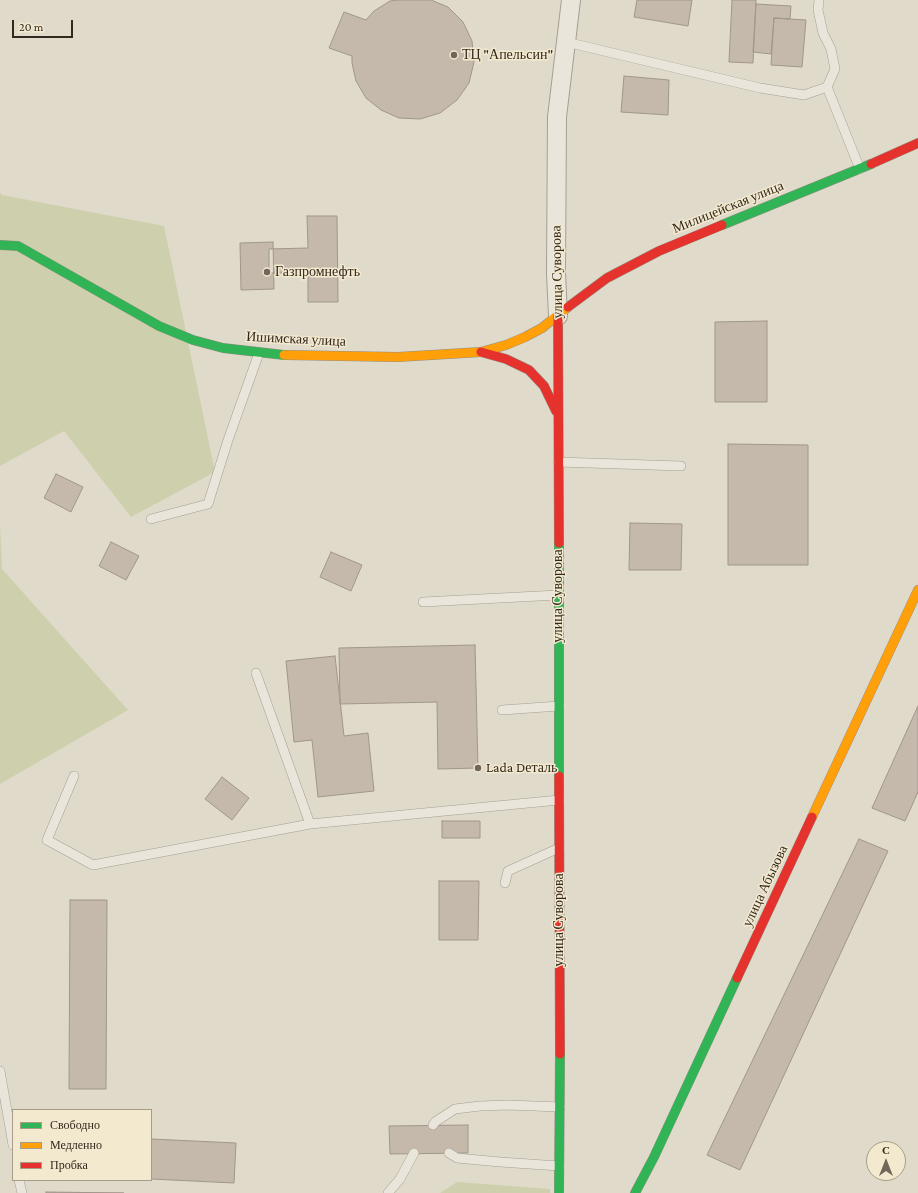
<!DOCTYPE html>
<html>
<head>
<meta charset="utf-8">
<style>
	body { margin:0 }
	#map { position:relative; width:918px; height:1193px; overflow:hidden; background:#e0daca; font-family:"Crimson Pro",serif }
	canvas { display:block }
	.legend { position:absolute; left:12px; top:1109px; width:140px; height:72px; box-sizing:border-box; background:#f2e9cf; border:1px solid #a69c88; margin:0; padding:5px 7px; list-style:none; font-size:12px; color:#33281d }
	.legend li { display:flex; align-items:center; gap:8px; height:20px }
	.legend b { width:20px; border:1px solid #a69c88 }
	.north { position:absolute; left:866px; top:1141px; width:40px; height:40px; box-sizing:border-box; background:#f2e9cf; border:1px solid #a69c88; border-radius:50%; rotate:0deg; font-size:11px; font-weight:700; line-height:16px; text-align:center; color:#33281d }
	.north::after { content:''; display:block; margin:auto; width:14px; height:18px; background:#70665a; clip-path:polygon(50% 0,100% 100%,50% 72%,0 100%) }
	.scale { position:absolute; left:12px; top:20px; width:61px; height:18px; box-sizing:border-box; border:2px solid #33281d; border-top:0; padding-left:5px; font-size:12px; line-height:14px; white-space:nowrap; color:#33281d; -webkit-text-stroke:3px #f2e9cf; paint-order:stroke }
</style>
</head>
<body>
<div id="map">
<canvas width="918" height="1193"></canvas>
<ul class="legend">
<li><b style="height:5px;background:#30b455"></b>Свободно</li>
<li><b style="height:5px;background:#ff9f0a"></b>Медленно</li>
<li><b style="height:5px;background:#e5322d"></b>Пробка</li>
</ul>
<div class="north">С</div>
<div class="scale">20 m</div>
</div>
<script>
const g = document.querySelector('canvas').getContext('2d');
g.lineJoin = 'round';
function fill(path, color) {
  g.fillStyle = color;
  g.fill(path, 'evenodd');
}
function poly(rows) {
  const path = new Path2D();
  for (const r of rows) {
    path.moveTo(r[0], r[1]);
    for (let i = 2; i < r.length; i += 2) path.lineTo(r[i], r[i + 1]);
  }
  return path;
}
function trace(path, color, width, dash) {
  g.strokeStyle = color;
  g.lineWidth = width;
  g.lineCap = dash ? 'butt' : 'round';
  g.setLineDash(dash || []);
  g.stroke(path);
}
function write(font, color, halo, rows, align = 'center') {
  g.font = font + ' "Crimson Pro",serif';
  g.lineWidth = 3;
  g.setLineDash([]);
  g.textBaseline = 'middle';
  g.strokeStyle = halo;
  g.fillStyle = color;
  for (const [text, x, y, turn = 0] of rows) {
    g.save();
    g.translate(x, y);
    g.rotate((+turn || 0) * Math.PI / 180);
    g.textAlign = isNaN(turn) ? turn : align;
    if (halo) g.strokeText(text, 0, 0);
    g.fillText(text, 0, 0);
    g.restore();
  }
}
fill(poly([
	[0,192,2,195,164,226,215,472,131,517,64,431,0,466],
	[0,523,2,569,128,710,0,784],
	[457,1182,550,1189,550,1193,440,1193]
]), '#ced0ad');
const building = poly([
	[396,0,431,0,448,7,463,22,472,41,474,62,469,83,457,100,440,113,420,119,399,118,381,110,366,98,356,81,352,63,352,56,329,48,344,12,366,20,374,11,390,1,396,0],
	[637,0,692,0,688,26,634,17,637,0],
	[732,0,756,0,753,63,729,62,732,0],
	[756,4,791,6,790,19,774,18,771,54,753,52,756,4],
	[774,18,806,20,802,67,771,65,774,18],
	[624,76,669,80,668,115,621,112,624,76],
	[307,216,337,216,338,302,308,302,308,273,269,273,269,249,308,248,307,216],
	[273,242,274,289,241,290,240,243,273,242],
	[767,321,767,402,715,402,715,322,767,321],
	[728,444,808,445,808,565,728,565,728,444],
	[56,474,83,487,71,512,44,498,56,474],
	[630,523,682,524,681,570,629,570,630,523],
	[111,542,139,556,126,580,99,566,111,542],
	[331,552,362,565,351,591,320,577,331,552],
	[475,645,478,768,438,769,437,702,340,704,339,648,475,645],
	[335,656,344,736,368,733,374,791,318,797,312,740,294,742,286,661,335,656],
	[918,706,918,792,905,821,872,808,918,706],
	[222,777,249,798,232,820,205,799,222,777],
	[442,821,480,821,480,838,442,838,442,821],
	[859,839,888,851,740,1170,707,1155,859,839],
	[439,881,479,881,478,940,439,940,439,881],
	[70,900,107,900,106,1089,69,1089,70,900],
	[468,1125,468,1153,390,1154,389,1126,468,1125],
	[151,1139,236,1143,234,1183,151,1179,151,1139],
	[46,1192,124,1193,46,1193,46,1192]
]);
fill(building, '#c4b9ab');
trace(building, '#a0968a', 1);
const lane = poly([
	[566,42,760,88,804,95,827,87,835,69,831,49,823,33,818,10,819,0],
	[827,87,860,169],
	[558,462,681,466],
	[151,519,208,504,228,440,259,353],
	[423,602,558,595],
	[256,673,310,824,559,800],
	[502,710,559,706],
	[74,776,47,840,93,865,310,824],
	[505,883,508,871,559,848],
	[0,1071,13,1145],
	[433,1125,435,1122,455,1109,480,1106,508,1105,560,1107],
	[449,1153,457,1158,500,1162,559,1166],
	[19,1180,22,1193],
	[388,1193,400,1179,414,1153]
]);
const street = poly([
	[558,316,556,273,557,117,571,0]
]);
const fast = poly([
	[722,225,871,164],
	[0,245,18,246,159,326,193,340,223,348,284,355],
	[559,543,559,776],
	[559,1193,560,1054],
	[635,1193,654,1157,737,978]
]);
const slow = poly([
	[284,355,398,357,481,352,506,345,525,337,542,328,568,307],
	[812,817,918,590]
]);
const jam = poly([
	[871,164,918,143],
	[568,307,607,278,659,251,722,225],
	[558,316,559,543],
	[481,352,506,359,529,370,544,386,556,411],
	[559,776,560,1054],
	[737,978,812,817]
]);
trace(lane, '#a59f93', 10);
trace(street, '#a59f93', 20);
trace(fast, '#958f84', 10);
trace(slow, '#958f84', 10);
trace(jam, '#958f84', 10);
trace(lane, '#e9e5db', 9);
trace(street, '#e9e5db', 18);
trace(fast, '#30b455', 9);
trace(slow, '#ff9f0a', 9);
trace(jam, '#e5322d', 9);
for (const [x, y, r, color] of [
	[454,55,4,"#70665a"],
	[267,272,4,"#70665a"],
	[478,768,4,"#70665a"]
]) {
  const dot = new Path2D();
  dot.arc(x, y, r, 0, 2 * Math.PI);
  g.fillStyle = color;
  g.fill(dot);
  trace(dot, '#f2e9cf', 1.5);
}
write('14px', '#33281d', '#f2e9cf', [
	["ТЦ \"Апельсин\"",462,55],
	["Газпромнефть",275,272],
	["Lada Dеталь",486,768]
], 'left');
write('14px', '#33281d', '#f2e9cf', [
	["Милицейская улица",728,207,-22],
	["улица Суворова",557,272,-91],
	["Ишимская улица",296,339,3],
	["улица Суворова",558,596,-90],
	["улица Абызова",765,886,-65],
	["улица Суворова",559,920,-90]
]);
</script>
</body>
</html>
